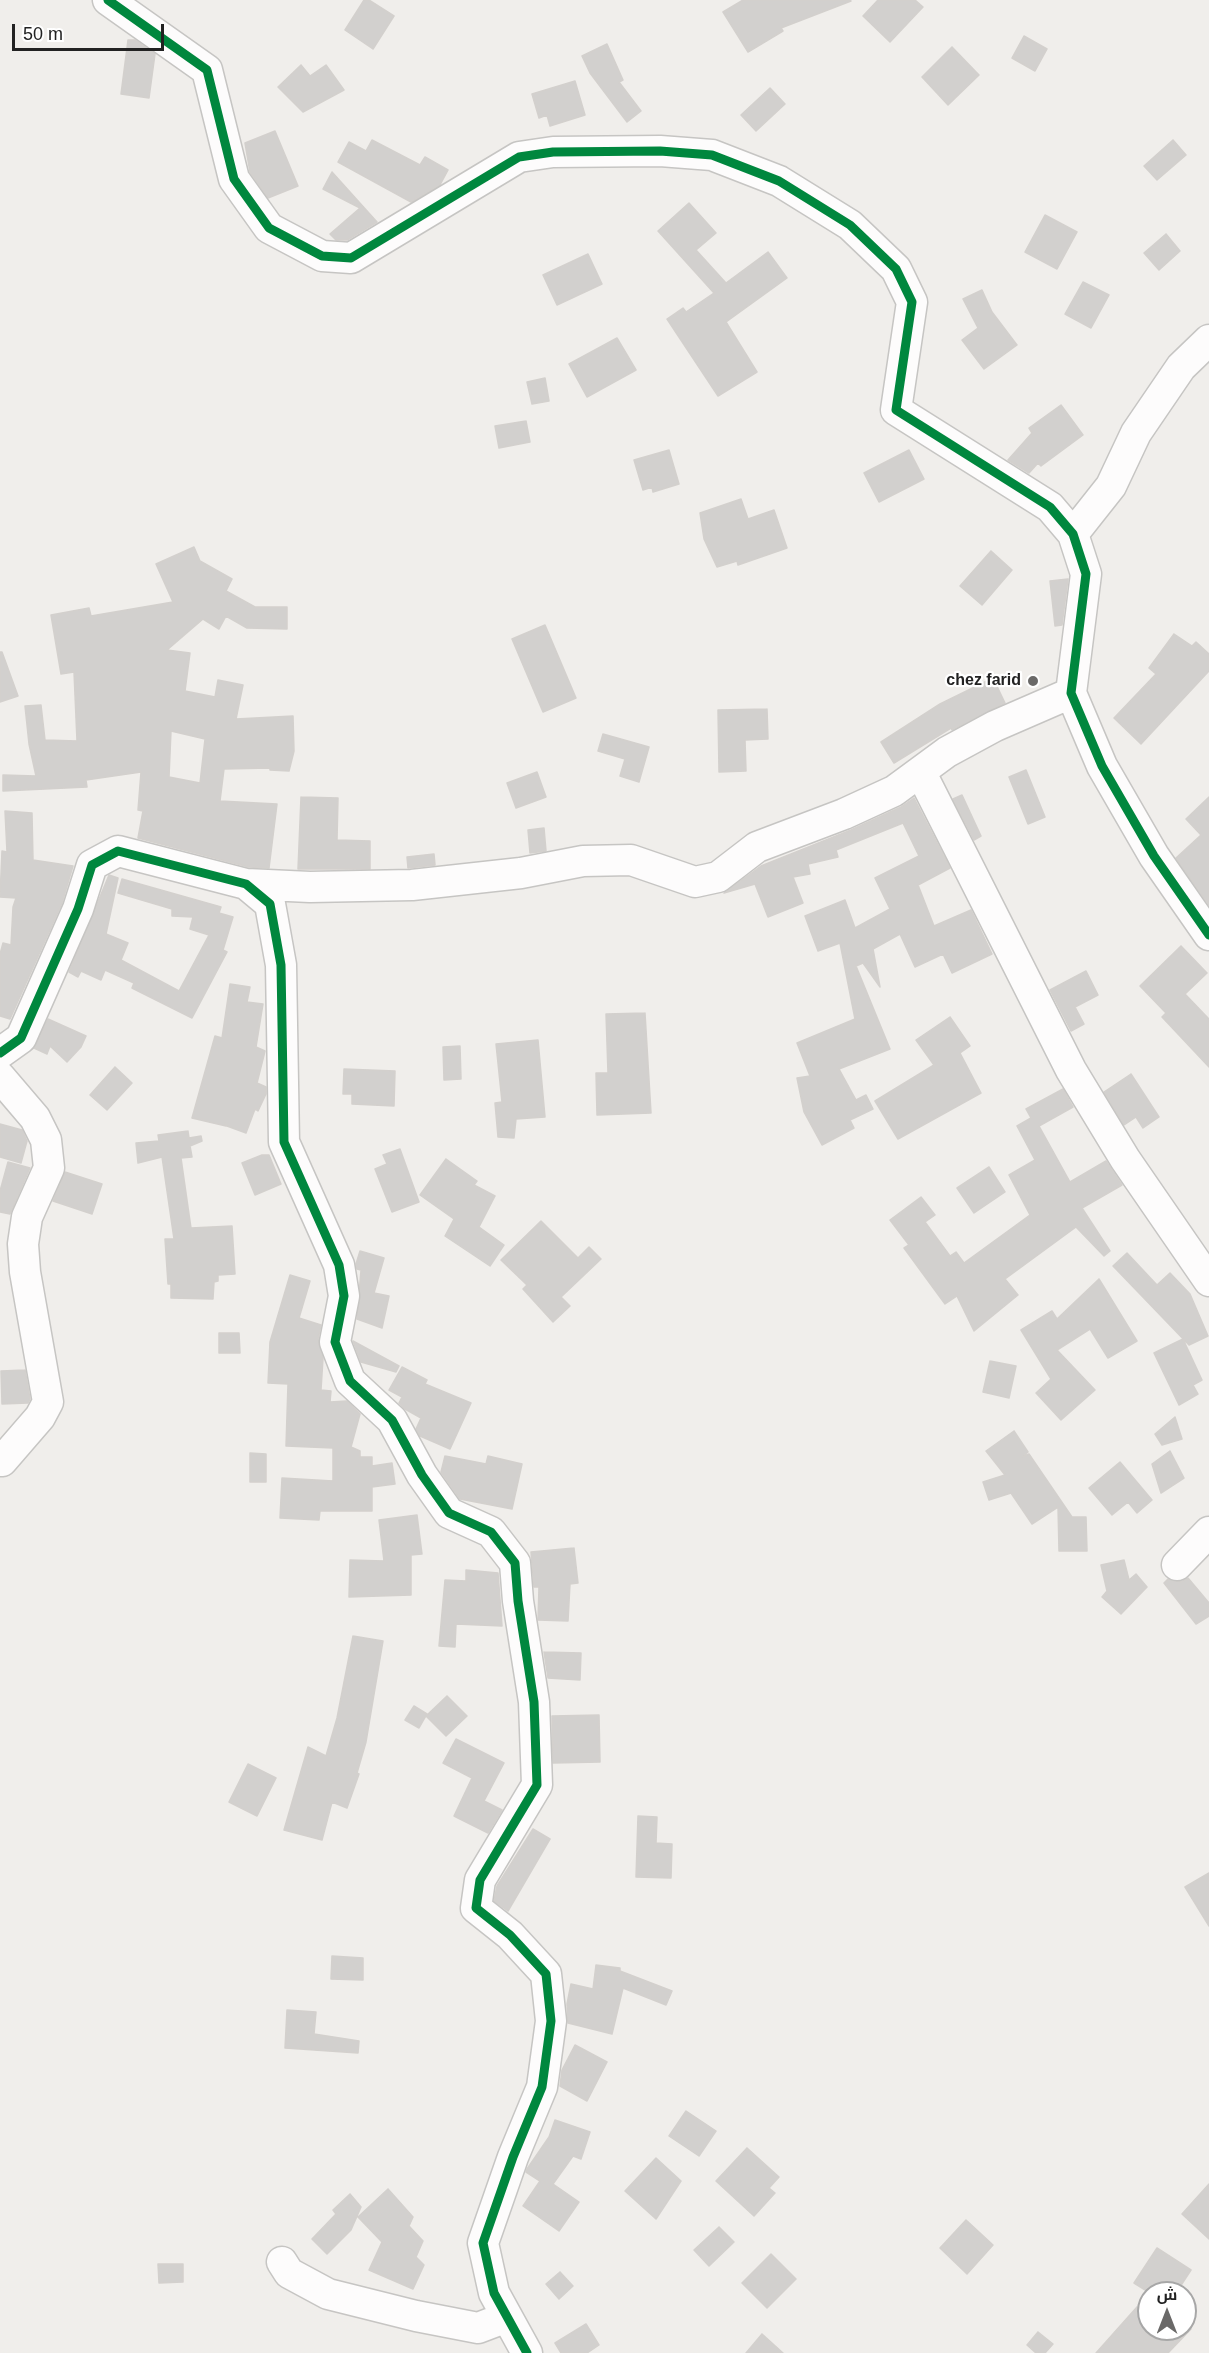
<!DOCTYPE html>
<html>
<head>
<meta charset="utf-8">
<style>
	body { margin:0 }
	#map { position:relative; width:1209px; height:2353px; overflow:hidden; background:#f0eeeb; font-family:Arial,Cairo,sans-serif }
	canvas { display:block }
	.north { position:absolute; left:1137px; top:2281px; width:60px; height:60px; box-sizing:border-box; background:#fff; border:2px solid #a7a7a7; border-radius:50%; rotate:0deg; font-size:16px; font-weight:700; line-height:24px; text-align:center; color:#222 }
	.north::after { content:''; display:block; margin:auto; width:21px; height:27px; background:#6a6968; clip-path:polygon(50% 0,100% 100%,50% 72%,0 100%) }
	.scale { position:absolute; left:12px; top:24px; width:152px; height:27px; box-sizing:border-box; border:3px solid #222; border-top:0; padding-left:8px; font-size:18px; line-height:21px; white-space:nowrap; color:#222; -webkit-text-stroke:4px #fff; paint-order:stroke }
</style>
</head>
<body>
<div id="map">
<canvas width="1209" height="2353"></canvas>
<div class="north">ش</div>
<div class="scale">50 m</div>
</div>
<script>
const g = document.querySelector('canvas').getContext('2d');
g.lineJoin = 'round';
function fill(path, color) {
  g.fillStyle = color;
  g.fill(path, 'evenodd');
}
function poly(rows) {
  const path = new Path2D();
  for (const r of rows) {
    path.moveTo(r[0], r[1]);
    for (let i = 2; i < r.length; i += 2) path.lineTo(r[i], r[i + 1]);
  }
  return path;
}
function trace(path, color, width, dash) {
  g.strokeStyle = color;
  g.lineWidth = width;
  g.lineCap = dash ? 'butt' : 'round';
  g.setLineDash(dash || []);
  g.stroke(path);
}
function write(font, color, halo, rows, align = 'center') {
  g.font = font + ' Arial,sans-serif';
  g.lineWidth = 4.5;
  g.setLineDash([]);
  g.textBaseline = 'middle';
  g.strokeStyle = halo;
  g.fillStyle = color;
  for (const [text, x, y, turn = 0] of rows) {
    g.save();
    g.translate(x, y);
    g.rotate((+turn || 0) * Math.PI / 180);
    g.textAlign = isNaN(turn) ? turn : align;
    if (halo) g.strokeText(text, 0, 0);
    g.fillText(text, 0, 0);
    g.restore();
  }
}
const building = poly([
	[364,0,369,0,394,16,373,49,345,30,364,0],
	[743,0,850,0,851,1,781,28,783,31,748,52,723,12,743,0],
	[878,0,915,0,923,7,890,42,863,16,878,0],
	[1024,36,1047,49,1035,71,1012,58,1024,36],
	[128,40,135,40,155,54,149,98,121,94,128,40],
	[607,44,623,80,619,82,641,111,627,122,590,73,582,56,607,44],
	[952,47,979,75,948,105,922,77,952,47],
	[301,65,310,76,326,65,344,90,303,112,278,87,301,65],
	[575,81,585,115,550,126,547,115,539,118,532,94,575,81],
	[770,88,785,104,756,131,741,115,770,88],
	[275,131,298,186,268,198,250,172,245,143,275,131],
	[372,140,420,165,425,157,448,170,440,185,411,202,338,162,349,142,366,151,372,140],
	[1173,140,1186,155,1157,180,1144,166,1173,140],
	[332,172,377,222,347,240,336,240,330,234,360,208,323,189,332,172],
	[689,203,716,233,696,250,726,283,768,252,787,278,726,322,757,372,718,396,667,319,683,308,686,312,714,293,658,231,689,203],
	[1045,215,1077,232,1057,269,1025,252,1045,215],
	[1166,234,1180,251,1159,270,1144,253,1166,234],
	[588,254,602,284,557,305,543,275,588,254],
	[1083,282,1109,295,1091,328,1065,314,1083,282],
	[982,290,992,312,1017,345,984,369,962,340,978,328,963,299,982,290],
	[617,338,636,370,587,397,569,364,617,338],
	[545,378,549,401,532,404,527,382,545,378],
	[1061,405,1083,435,1041,466,1038,463,1029,473,1008,460,1032,433,1029,428,1061,405],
	[526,421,530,442,499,448,495,426,526,421],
	[669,450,679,484,653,492,652,487,643,490,634,460,669,450],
	[909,450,924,479,879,502,864,473,909,450],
	[741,499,748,519,774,510,787,548,738,565,737,561,717,567,704,539,700,513,741,499],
	[194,547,200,561,232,579,226,591,255,607,287,607,287,629,247,628,226,616,219,629,203,619,167,650,190,653,185,691,215,697,218,680,243,685,236,719,293,716,294,751,289,771,270,770,270,768,224,769,220,801,277,804,269,868,249,867,138,838,143,811,138,810,141,772,86,780,87,787,3,791,3,775,36,776,29,744,25,706,41,705,45,740,77,741,74,672,61,674,51,615,89,608,91,616,173,602,156,564,194,547],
	[171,731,205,739,200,783,169,777,171,731],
	[991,551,1012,570,982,605,960,586,991,551],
	[1068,579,1062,625,1055,626,1050,581,1068,579],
	[545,625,576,698,543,712,512,639,545,625],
	[1174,634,1192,646,1196,642,1209,654,1209,671,1141,744,1114,718,1156,674,1149,668,1174,634],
	[0,652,2,652,18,696,0,702,0,652],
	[993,678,1005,703,952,730,951,728,894,763,881,742,940,704,993,678],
	[767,709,768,739,745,740,746,771,719,772,718,710,767,709],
	[603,734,649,747,639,782,620,776,625,759,598,751,603,734],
	[1026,770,1045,817,1028,824,1009,777,1026,770],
	[537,772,546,797,516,808,507,783,537,772],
	[962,795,981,836,974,840,953,799,962,795],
	[301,797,338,798,337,840,370,841,370,869,298,869,301,797],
	[1209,797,1209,905,1176,858,1201,835,1186,819,1209,797],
	[914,798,950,868,918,885,934,926,971,910,992,954,952,973,943,954,915,967,900,934,873,949,880,987,863,963,856,966,890,1049,839,1069,856,1100,866,1095,873,1109,850,1120,854,1128,822,1145,804,1112,797,1078,810,1076,797,1043,855,1019,840,943,818,951,805,916,845,900,855,928,890,909,875,878,919,856,903,823,836,850,838,857,808,864,810,874,793,877,803,903,768,917,755,884,724,893,761,866,851,830,901,807,914,798],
	[5,811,32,813,33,860,73,866,62,903,10,1019,0,1016,0,954,3,943,11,945,13,907,16,898,0,897,2,851,7,852,5,811],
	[544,828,546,851,530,853,528,830,544,828],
	[434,854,435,865,408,868,407,857,434,854],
	[109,875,118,878,106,934,128,943,121,960,179,991,209,935,190,929,193,917,172,916,172,909,118,893,122,879,221,907,219,913,233,917,223,950,227,952,192,1018,132,988,134,983,105,970,101,980,81,971,78,977,69,972,109,875],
	[1181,946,1207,973,1185,994,1209,1019,1209,1067,1162,1017,1166,1013,1140,986,1181,946],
	[1086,971,1098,995,1075,1007,1084,1024,1071,1031,1050,990,1086,971],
	[230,984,250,987,247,1002,263,1004,256,1047,265,1051,257,1083,266,1087,266,1094,258,1111,255,1109,246,1133,227,1126,225,1123,226,1126,192,1118,215,1036,222,1038,230,984],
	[645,1013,651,1113,597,1115,596,1073,608,1073,606,1014,645,1013],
	[950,1017,970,1046,960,1053,981,1093,898,1139,875,1101,934,1065,916,1040,950,1017],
	[48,1019,86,1036,81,1047,67,1062,50,1046,47,1054,34,1048,48,1019],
	[538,1040,545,1117,516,1119,514,1138,498,1137,495,1103,502,1102,496,1044,538,1040],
	[460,1046,461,1079,444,1080,443,1047,460,1046],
	[115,1067,132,1083,107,1110,90,1095,115,1067],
	[344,1069,395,1071,394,1106,352,1104,352,1094,343,1094,344,1069],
	[1131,1074,1159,1117,1143,1128,1136,1117,1124,1125,1104,1092,1131,1074],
	[1063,1089,1073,1107,1039,1126,1070,1182,1106,1161,1122,1185,1082,1208,1110,1251,1104,1256,1076,1227,1005,1279,1018,1295,974,1331,957,1296,945,1304,904,1248,909,1245,890,1220,921,1197,935,1215,925,1222,950,1256,956,1252,964,1263,1030,1215,1009,1175,1035,1160,1017,1126,1031,1118,1026,1109,1063,1089],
	[0,1124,22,1130,27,1141,21,1163,0,1157,0,1124],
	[188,1131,189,1138,201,1136,202,1141,190,1146,192,1157,181,1158,191,1228,232,1226,235,1274,218,1275,218,1281,214,1282,213,1299,171,1298,171,1284,168,1284,165,1239,174,1239,162,1157,138,1163,136,1143,159,1141,158,1135,188,1131],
	[400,1149,419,1202,392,1212,375,1169,387,1164,383,1155,400,1149],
	[262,1155,269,1155,281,1184,255,1195,242,1163,262,1155],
	[446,1159,477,1181,474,1185,495,1196,479,1227,504,1245,490,1266,445,1236,454,1219,420,1195,446,1159],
	[8,1162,30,1168,10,1214,0,1212,0,1191,8,1162],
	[989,1167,1005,1192,974,1213,957,1188,989,1167],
	[65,1172,102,1184,92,1214,53,1201,65,1172],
	[541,1221,578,1258,589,1247,601,1259,561,1297,570,1306,553,1322,523,1289,527,1285,501,1260,541,1221],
	[360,1251,384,1258,374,1293,389,1296,382,1328,357,1319,361,1270,357,1269,356,1264,360,1251],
	[1127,1253,1157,1285,1170,1273,1190,1294,1208,1336,1189,1345,1113,1266,1127,1253],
	[290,1275,310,1281,299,1318,321,1325,318,1339,323,1358,321,1390,331,1391,330,1402,347,1401,360,1414,351,1447,360,1451,360,1457,372,1457,372,1466,392,1463,395,1484,372,1487,372,1511,320,1511,319,1520,280,1518,282,1478,333,1481,333,1448,286,1446,288,1384,268,1383,270,1342,290,1275],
	[1099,1279,1137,1341,1108,1358,1090,1329,1057,1350,1095,1390,1061,1420,1036,1393,1051,1379,1021,1330,1052,1311,1057,1319,1099,1279],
	[219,1333,239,1333,240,1353,219,1353,219,1333],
	[1183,1339,1202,1380,1193,1385,1198,1394,1179,1405,1154,1353,1183,1339],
	[353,1341,399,1366,396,1372,361,1362,353,1341],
	[990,1361,1016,1366,1009,1398,983,1392,990,1361],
	[402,1367,427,1380,425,1384,471,1403,450,1449,420,1436,416,1429,421,1418,405,1409,399,1403,402,1397,389,1390,402,1367],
	[25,1370,30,1399,28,1403,2,1404,1,1371,25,1370],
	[1175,1417,1182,1439,1162,1445,1155,1434,1175,1417],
	[1014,1431,1028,1452,1022,1457,1029,1454,1072,1517,1086,1517,1087,1551,1059,1551,1058,1507,1032,1524,1011,1493,989,1500,983,1482,1005,1475,986,1451,1014,1431],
	[1170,1451,1184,1478,1161,1493,1152,1464,1170,1451],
	[250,1453,266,1454,266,1482,250,1482,250,1453],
	[445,1456,486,1464,488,1456,522,1464,512,1509,460,1499,441,1472,445,1456],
	[1120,1462,1152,1500,1137,1513,1128,1502,1112,1515,1089,1488,1120,1462],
	[417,1515,422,1554,411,1555,411,1595,349,1597,350,1560,384,1561,379,1520,417,1515],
	[574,1548,578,1583,570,1584,568,1621,538,1620,539,1587,534,1587,531,1552,574,1548],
	[1124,1560,1129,1580,1136,1574,1147,1587,1121,1614,1102,1597,1107,1591,1101,1565,1124,1560],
	[466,1570,498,1573,502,1626,456,1624,455,1647,439,1646,445,1580,466,1581,466,1570],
	[1188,1578,1209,1603,1209,1616,1196,1624,1164,1583,1168,1579,1181,1582,1188,1578],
	[353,1636,383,1641,366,1742,357,1773,359,1774,347,1808,332,1802,322,1840,284,1830,308,1747,326,1756,337,1718,353,1636],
	[544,1652,581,1653,580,1680,548,1678,544,1652],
	[447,1696,467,1716,446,1736,426,1716,447,1696],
	[414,1706,427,1714,419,1728,405,1720,414,1706],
	[599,1715,600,1762,553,1763,552,1716,599,1715],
	[456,1739,504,1763,484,1801,502,1810,488,1833,454,1816,472,1778,443,1763,456,1739],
	[248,1764,276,1778,257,1816,229,1802,248,1764],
	[638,1816,657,1817,656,1843,672,1844,671,1878,636,1877,638,1816],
	[533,1829,550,1839,508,1911,494,1901,497,1886,533,1829],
	[1209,1873,1209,1926,1185,1887,1209,1873],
	[332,1956,363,1958,363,1980,331,1979,332,1956],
	[596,1965,620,1968,620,1971,672,1991,666,2005,623,1988,612,2034,568,2023,567,2004,571,1984,593,1989,596,1965],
	[287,2010,316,2012,314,2034,359,2041,358,2053,285,2048,287,2010],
	[575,2045,607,2062,587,2101,560,2086,562,2070,575,2045],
	[686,2111,716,2131,699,2156,669,2136,686,2111],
	[555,2120,590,2132,581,2159,573,2156,553,2184,579,2202,559,2231,523,2206,540,2181,526,2172,527,2169,549,2137,555,2120],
	[747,2148,779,2177,769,2188,775,2193,754,2216,716,2181,747,2148],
	[656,2158,681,2181,656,2219,625,2191,656,2158],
	[1209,2184,1209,2239,1182,2214,1209,2184],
	[388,2189,413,2217,409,2226,423,2241,416,2257,424,2265,413,2289,369,2270,382,2242,358,2217,388,2189],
	[350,2194,361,2207,351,2230,327,2254,312,2239,336,2214,333,2210,350,2194],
	[966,2220,993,2245,967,2274,940,2248,966,2220],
	[719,2227,734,2242,709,2266,694,2250,719,2227],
	[1157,2248,1191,2270,1176,2293,1150,2293,1134,2283,1157,2248],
	[771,2254,796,2279,767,2308,742,2283,771,2254],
	[158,2264,183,2264,183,2282,159,2283,158,2264],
	[560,2272,573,2286,559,2299,546,2284,560,2272],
	[1137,2307,1149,2318,1149,2329,1191,2329,1168,2353,1096,2353,1137,2307],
	[586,2324,599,2345,587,2353,561,2353,555,2343,586,2324],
	[1038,2332,1053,2344,1045,2353,1036,2353,1027,2345,1038,2332],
	[762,2334,783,2353,746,2353,762,2334]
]);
fill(building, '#d2d0ce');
trace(building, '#d3d0cd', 1.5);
const minor = poly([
	[108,0,207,70,234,179,269,228,322,256,351,258,519,157,553,152,660,151,712,155,779,181,850,225,896,269,912,302,896,410,1050,507,1073,534,1086,574,1071,693,1102,766,1154,856,1209,935],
	[1073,534,1111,486,1136,433,1181,367,1209,340],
	[921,773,1071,1070,1125,1159,1209,1281],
	[246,884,310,887,412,885,521,873,583,861,631,860,695,882,718,877,757,847,844,814,894,791,947,752,995,726,1071,693],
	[0,1053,21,1038,78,909,92,865,118,851,246,884,270,904,281,965,284,1142,339,1265,344,1296,335,1342,350,1381,392,1420,422,1475,449,1513,491,1532,515,1563,518,1601,534,1702,537,1785,480,1880,476,1908,510,1935,546,1974,551,2021,542,2087,513,2157,483,2243,494,2293,527,2353],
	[0,1077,35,1118,46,1140,49,1168,27,1217,23,1244,25,1272,48,1402,40,1417,2,1461],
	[1177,1565,1209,1532],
	[282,2262,289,2273,328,2294,416,2316,478,2328,507,2317]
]);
trace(minor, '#c6c5c3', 33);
trace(minor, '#fdfcfc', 30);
trace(poly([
	[108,0,207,70,234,179,269,228,322,256,351,258,519,157,553,152,660,151,712,155,779,181,850,225,896,269,912,302,896,410,1050,507,1073,534,1086,574,1071,693,1102,766,1154,856,1209,935],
	[0,1053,21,1038,78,909,92,865,118,851,246,884,270,904,281,965,284,1142,339,1265,344,1296,335,1342,350,1381,392,1420,422,1475,449,1513,491,1532,515,1563,518,1601,534,1702,537,1785,480,1880,476,1908,510,1935,546,1974,551,2021,542,2087,513,2157,483,2243,494,2293,527,2353]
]), '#00873e', 9);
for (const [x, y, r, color] of [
	[1033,681,6,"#6a6968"]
]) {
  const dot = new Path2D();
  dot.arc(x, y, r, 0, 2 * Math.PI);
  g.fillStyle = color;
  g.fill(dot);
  trace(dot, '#fff', 2);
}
write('bold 16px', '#222', '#fff', [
	["chez farid",1021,681]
], 'right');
</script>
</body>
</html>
